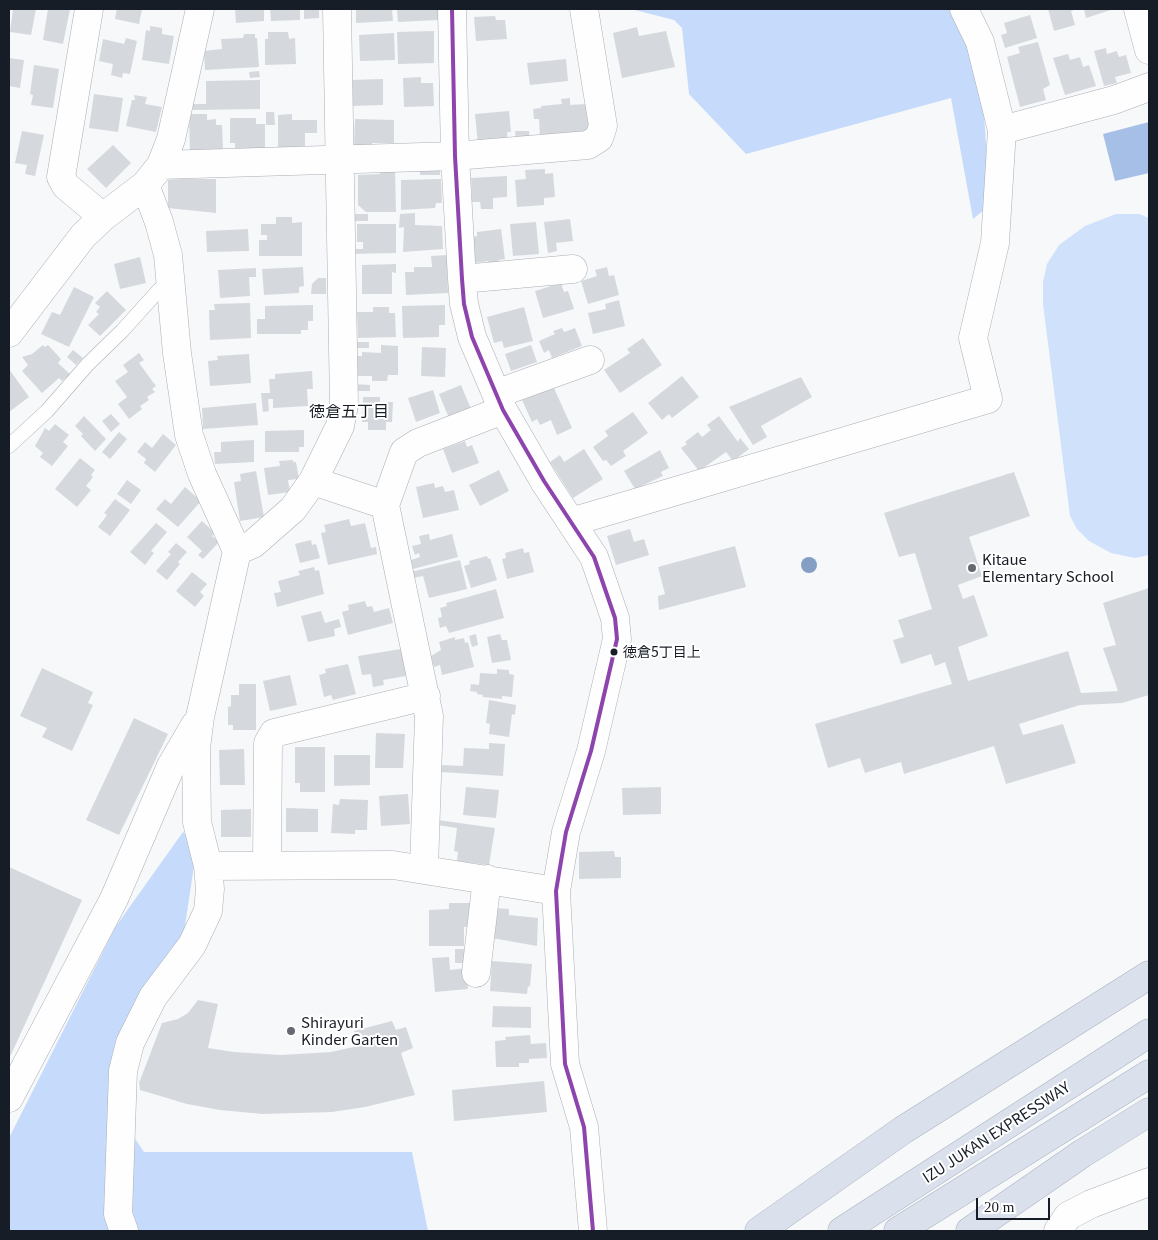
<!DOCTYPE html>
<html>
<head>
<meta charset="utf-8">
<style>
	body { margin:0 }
	#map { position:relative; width:1158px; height:1240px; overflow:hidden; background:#f6f8fa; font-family:Georgia,serif }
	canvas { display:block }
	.frame { position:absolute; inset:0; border:10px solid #171d26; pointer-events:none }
	.scale { position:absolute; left:976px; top:1198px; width:74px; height:22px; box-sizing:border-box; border:2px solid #171d26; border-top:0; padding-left:6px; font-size:15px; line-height:18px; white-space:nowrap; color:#171d26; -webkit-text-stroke:4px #fff; paint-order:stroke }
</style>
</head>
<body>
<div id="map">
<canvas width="1158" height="1240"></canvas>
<div class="frame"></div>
<div class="scale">20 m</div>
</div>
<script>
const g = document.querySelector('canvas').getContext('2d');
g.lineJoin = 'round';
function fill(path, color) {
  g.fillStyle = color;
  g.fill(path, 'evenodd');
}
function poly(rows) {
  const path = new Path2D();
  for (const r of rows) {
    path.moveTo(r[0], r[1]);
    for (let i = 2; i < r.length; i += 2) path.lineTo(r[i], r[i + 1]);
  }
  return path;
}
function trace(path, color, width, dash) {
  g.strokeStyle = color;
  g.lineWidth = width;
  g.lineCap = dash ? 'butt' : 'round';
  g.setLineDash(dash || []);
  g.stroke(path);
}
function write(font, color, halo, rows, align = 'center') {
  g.font = font + ' Georgia,"Noto Sans JP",serif';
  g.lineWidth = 4;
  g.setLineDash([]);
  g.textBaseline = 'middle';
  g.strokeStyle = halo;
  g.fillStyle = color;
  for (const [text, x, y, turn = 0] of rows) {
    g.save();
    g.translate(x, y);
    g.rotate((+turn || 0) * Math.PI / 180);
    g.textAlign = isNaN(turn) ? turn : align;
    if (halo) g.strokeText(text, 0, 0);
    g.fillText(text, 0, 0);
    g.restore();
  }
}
fill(poly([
	[1116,214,1139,214,1149,218,1149,555,1135,558,1111,553,1089,541,1077,529,1070,516,1043,304,1043,282,1047,264,1059,245,1085,226]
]), '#d0e1fb');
fill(poly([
	[631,9,950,9,972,57,984,113,990,205,973,219,951,98,746,154,689,94,682,28,674,20],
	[183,832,192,841,194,866,184,932,141,994,114,1052,108,1099,144,1152,412,1152,428,1231,9,1231,9,1138,116,926]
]), '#c6dbfb');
fill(poly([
	[1149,122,1149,173,1115,181,1103,134]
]), '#a6bfe6');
fill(poly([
	[13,9,36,9,31,35,10,32],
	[48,9,70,9,63,44,43,40],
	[117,9,142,9,139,24,115,19],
	[235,9,264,9,264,21,236,23],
	[270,9,300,9,300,20,271,21],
	[304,9,319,9,319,18,304,19],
	[356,9,392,9,393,21,356,23],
	[397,9,438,9,438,20,398,22],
	[1048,9,1078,9,1071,11,1075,25,1054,31],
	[1084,9,1114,9,1086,18],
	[1030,15,1037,38,1005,48,1001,35,1007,33,1004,23],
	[495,16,496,20,505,20,507,39,476,41,474,17],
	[150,26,162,28,162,34,174,36,169,64,142,60,146,30,150,31],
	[637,27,639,36,666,31,675,67,622,78,613,33],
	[434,31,434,63,398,64,397,32],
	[268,32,288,32,289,39,295,38,296,64,265,65,265,39,268,39],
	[394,33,395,60,360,61,359,35],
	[244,34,255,34,255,38,257,38,259,67,205,70,204,51,222,49,221,39,243,38],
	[126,38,137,41,130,74,123,73,122,78,111,75,113,64,99,61,103,39,124,44],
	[1038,42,1050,85,1043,89,1046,100,1020,107,1007,57,1020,53,1018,47],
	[1106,48,1107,54,1117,51,1119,57,1126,55,1131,73,1115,77,1117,83,1104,86,1094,51],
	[1068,54,1070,60,1080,57,1083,67,1089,65,1096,86,1065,95,1053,58],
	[9,58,24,60,20,88,9,86],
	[566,59,568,81,530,85,527,63],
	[34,65,59,69,53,108,31,105,33,95,30,94],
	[259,71,260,77,250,78,249,72],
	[421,77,421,83,433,83,434,106,404,107,403,78],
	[383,79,383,105,351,106,350,80],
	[260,80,260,109,193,110,193,104,206,104,206,81],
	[94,94,123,98,118,132,89,128],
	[134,95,147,97,145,104,162,107,156,132,126,126,132,100,135,100],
	[570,98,570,105,586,104,586,113,594,113,596,134,540,138,539,119,534,119,533,109,541,108,541,106,562,104,561,99],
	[509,111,511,132,507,132,508,142,478,145,475,114],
	[266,112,274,112,275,125,266,125],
	[189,114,207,114,207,120,216,119,216,125,222,125,223,151,190,153],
	[292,114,292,120,317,120,317,133,305,133,305,151,278,148,278,115],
	[230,118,256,118,256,124,265,124,265,151,235,151,235,143,230,143],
	[355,119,394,120,394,143,372,143,372,147,354,147],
	[22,131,44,135,35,176,25,174,27,165,15,163],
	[515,131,529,131,530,141,516,141],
	[113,145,131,163,106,188,87,169],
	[420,168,440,168,440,175,420,175],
	[380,169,395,169,396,212,366,212,358,205,358,175,380,174],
	[545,169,545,174,553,173,555,197,544,198,544,205,517,207,515,180,526,179,525,170],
	[507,176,507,197,493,198,493,209,481,209,480,202,468,202,468,195,472,195,471,178],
	[179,179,216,179,216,213,168,208,168,180],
	[441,179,442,203,436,203,435,208,401,210,401,180],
	[415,213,415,225,442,226,443,249,403,252,404,227,399,228,400,214],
	[350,214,368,214,368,221,350,221],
	[276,217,292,217,292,223,302,222,302,256,259,256,259,240,267,240,267,235,261,235,261,224,276,224],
	[570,219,573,241,556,243,557,251,548,253,544,222],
	[536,222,539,254,513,256,510,224],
	[357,224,396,224,396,253,350,254,350,249,363,249,363,242,357,242],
	[248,229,249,251,207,252,206,231],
	[501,229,505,259,499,260,500,267,489,268,488,261,474,263,471,237,477,236,477,232],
	[447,255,448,293,406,295,405,272,414,272,414,267,432,267,431,256],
	[140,257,146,283,120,289,114,264],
	[396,264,396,273,392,272,392,294,362,294,362,265],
	[303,267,304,286,299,287,299,293,264,295,262,269],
	[607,267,609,276,614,275,619,295,588,304,581,281,597,276,595,270],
	[256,268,256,277,249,277,250,296,220,298,218,270],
	[318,278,326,278,326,294,311,294,312,284],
	[561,283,564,292,568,291,574,309,543,318,535,291],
	[74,287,94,297,69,347,41,334,52,312,60,315],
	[107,291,126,310,100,336,88,325,99,314,96,312,100,307,95,303],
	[619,300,625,326,593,334,588,313,606,309,605,304],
	[250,303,251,338,210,340,209,310,215,310,214,304],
	[313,305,313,321,308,321,308,330,301,330,301,334,257,334,257,319,265,319,265,306],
	[445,305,445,325,439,325,439,337,403,338,402,306],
	[373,307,389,307,389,313,395,313,396,337,358,338,357,312,373,312],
	[524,307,533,341,504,348,502,341,494,343,487,317],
	[562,328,564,332,575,328,582,346,552,358,549,350,544,353,539,341,555,334,553,331],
	[643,338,662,365,620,393,604,370,630,353,627,349],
	[353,342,369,342,369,348,353,348],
	[43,345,45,347,48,345,61,359,58,363,70,374,62,381,59,378,42,393,22,371,28,365,22,357,32,354],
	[381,345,398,346,398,375,388,375,387,381,372,381,372,376,357,376,357,356,362,356,362,352,381,353],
	[531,345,537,362,511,371,505,354],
	[422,347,446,348,445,377,421,376],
	[73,350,83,358,76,365,67,357],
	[139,353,144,360,139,363,156,386,152,389,155,392,147,397,149,400,140,406,142,409,129,419,118,404,127,397,115,381,128,372,123,365],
	[249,354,251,383,210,386,208,361,218,360,217,356],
	[9,369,29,397,9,412],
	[312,371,313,389,307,389,308,406,273,408,273,399,268,399,269,411,263,412,261,393,270,393,269,379,275,379,275,374],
	[682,376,699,397,672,418,669,414,662,420,648,403],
	[801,377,812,397,761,426,767,437,753,445,729,407],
	[354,384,370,385,370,391,353,391],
	[461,385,471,409,449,418,439,394],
	[553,386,572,428,557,435,551,420,540,425,537,419,532,422,522,400],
	[433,390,440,413,416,422,408,398],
	[363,397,380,397,380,402,393,402,392,422,386,422,386,430,368,430,368,422,362,422],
	[256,403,258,425,203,429,202,408],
	[633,412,648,433,623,451,626,456,611,466,606,460,603,461,593,447,608,436,605,431],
	[111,414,120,424,111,432,102,421],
	[84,416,106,439,95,451,81,436,83,434,75,426],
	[719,416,738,442,740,438,749,449,733,461,726,452,699,471,681,448,687,444,685,442,698,432,702,437,711,430,707,425],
	[55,424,69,435,63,442,68,446,52,466,40,457,43,453,35,446,45,428,49,431],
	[304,430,304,447,299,447,299,452,265,452,265,431],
	[119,432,127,439,110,459,102,452],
	[163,434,176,445,155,472,144,463,146,459,137,452,145,442,152,448],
	[254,440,254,462,215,464,214,452,221,452,221,442],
	[465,441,467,447,472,445,479,463,452,473,443,449],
	[584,449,603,479,573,498,550,462,560,455,564,462],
	[660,450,669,468,661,472,663,476,635,489,624,471],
	[80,458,95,470,91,475,93,477,86,486,91,490,77,507,55,489],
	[293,460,293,462,296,462,299,479,288,480,290,492,268,495,264,468,280,466,279,461],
	[499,470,509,491,480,506,469,485],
	[256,471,264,517,240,521,234,482,241,481,240,474],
	[1014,472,1030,516,969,537,982,576,958,585,963,599,974,595,988,636,958,647,968,681,1068,651,1081,693,1118,691,1103,648,1116,645,1103,603,1149,588,1149,695,1122,703,1080,705,1019,724,1023,735,1063,724,1076,763,1006,784,994,746,904,774,901,762,865,773,860,758,828,768,815,724,952,684,945,662,935,666,931,654,901,664,893,640,904,637,898,620,932,609,915,553,899,557,884,513],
	[127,480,141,490,131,504,117,494],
	[434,483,435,488,443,486,445,492,454,490,459,510,423,518,416,487],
	[185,487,201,501,178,527,156,509,165,499,171,504],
	[115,499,130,510,110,536,98,527,107,515,104,513],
	[349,519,351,526,365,523,371,548,376,547,377,554,328,565,321,533,326,532,324,525],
	[202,521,215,533,212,536,219,542,203,559,198,555,202,551,187,537],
	[156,523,167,532,151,551,154,553,145,565,130,552],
	[630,529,634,542,644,539,649,555,616,565,607,536],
	[429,534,430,540,452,534,458,557,413,569,411,560,420,557,419,553,415,555,412,546,421,544,419,536],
	[311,540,312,545,316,544,320,558,300,563,295,544],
	[176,543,187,552,178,562,180,564,167,580,156,571,171,554,168,552],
	[735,546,746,587,659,610,658,596,665,594,658,567],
	[523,548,524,553,529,552,534,572,507,579,502,559,506,558,505,553],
	[487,556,488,559,490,558,497,580,471,588,464,566,470,564,469,561],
	[460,560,467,589,429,598,423,576,413,578,411,572],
	[314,567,315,571,319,570,324,594,277,607,274,593,281,592,278,581,300,575,298,571],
	[192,572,207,584,200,592,204,596,195,607,176,591],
	[496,589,504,618,449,633,446,626,440,628,438,618,442,617,440,608,447,606,446,603],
	[365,601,367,607,372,606,374,612,389,608,393,623,348,635,342,612,349,610,348,605],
	[321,611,325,623,339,619,341,627,334,629,335,636,308,642,301,616],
	[476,634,478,645,472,647,469,636],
	[500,634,502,640,507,640,511,660,492,663,487,637],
	[455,637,455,640,464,638,465,643,468,642,474,667,442,675,440,665,434,667,431,656,441,650,439,642],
	[401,649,406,676,383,680,384,685,373,687,371,674,362,675,358,656],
	[348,664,356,694,333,700,331,695,324,697,319,675,326,673,325,669],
	[42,668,93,692,88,703,93,705,72,751,42,737,47,728,20,716],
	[497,669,509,670,509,674,514,675,512,697,502,696,502,699,483,697,483,695,477,694,477,692,470,691,471,684,479,685,480,673,497,674],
	[290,675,297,705,270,711,263,681],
	[239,684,256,684,256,730,233,730,233,725,228,725,228,707,231,706,231,695,239,695],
	[489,700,516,705,515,715,512,714,509,737,489,734,490,724,486,723],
	[134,718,168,734,119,835,86,820],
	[376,733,405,734,403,768,375,768],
	[489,743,505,744,503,776,441,772,442,765,463,766,464,748,489,749],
	[295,747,325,747,325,792,300,792,300,783,295,783],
	[244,749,245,785,220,785,219,750],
	[334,755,370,755,370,785,334,786],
	[466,787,499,790,496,818,463,815],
	[661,787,661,814,623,815,622,788],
	[408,794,410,824,381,826,379,796],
	[340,799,368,800,367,830,355,830,355,834,331,833,333,804,339,805],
	[286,808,318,809,318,832,286,832],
	[251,809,251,837,221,837,221,810],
	[438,820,495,828,489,865,457,861,458,852,454,851,457,828,437,825],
	[614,851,615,857,621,857,621,878,579,879,579,852],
	[9,867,82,900,9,1059],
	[449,903,473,903,473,927,464,927,464,946,429,946,429,910,449,909],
	[496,908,509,909,509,915,538,918,537,946,492,938],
	[455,949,468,949,467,963,455,963],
	[449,957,450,970,466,968,468,989,435,992,432,958],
	[492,961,532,964,530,987,528,986,527,994,490,991],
	[198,1000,218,1004,208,1048,234,1052,281,1055,331,1052,358,1046,354,1031,392,1021,396,1030,406,1027,413,1048,401,1053,415,1095,365,1107,332,1112,263,1114,220,1110,187,1104,140,1090,139,1083,162,1023,178,1019,188,1013],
	[493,1006,531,1007,531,1028,492,1027],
	[530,1035,531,1044,546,1043,547,1058,529,1059,529,1063,519,1063,519,1067,496,1067,495,1041,506,1040,505,1037],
	[544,1081,547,1112,454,1121,452,1090]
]), '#d5d9de');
const lane = poly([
	[9,446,47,411,88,364,122,331,159,290,171,281]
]);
const street = poly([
	[89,9,61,177,66,186,103,217],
	[452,9,455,156,462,279,464,304,472,337,503,410,544,481,594,557,615,618,617,639,591,751,566,832,556,891,565,1064,584,1127,593,1231],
	[1138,9,1149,50],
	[1002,130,1114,100,1149,87],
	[161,165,455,156,588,145,599,138,603,126,584,9],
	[145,185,159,222,168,255,177,353,189,435,202,474,237,551,200,717,196,748,197,822,208,866,393,865,556,891],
	[462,279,573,269],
	[9,333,83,236,103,217,145,185,161,165,171,139,200,9],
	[496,394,590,360],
	[313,481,385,505,429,716,424,868],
	[385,505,404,452,418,443,503,410],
	[571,522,988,399,973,338,995,243,1002,130,980,42,964,9],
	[237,551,253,544,293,509,313,481,340,426,344,405,337,9],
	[267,865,268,743,274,733,426,696],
	[476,973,487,879],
	[9,1098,114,899,171,766,195,725],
	[124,1231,118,1214,123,1071,130,1043,153,997,192,945,208,911,210,889,208,866],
	[1058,1231,1068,1216,1091,1204,1149,1182]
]);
const highway = poly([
	[759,1231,903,1130,1149,975],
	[842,1231,1149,1033],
	[898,1231,1149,1074],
	[970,1231,1083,1153,1149,1112]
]);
trace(lane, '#abaeb4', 15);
trace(street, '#abaeb4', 29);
trace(highway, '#aab2bf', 29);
trace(lane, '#fefefe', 14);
trace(street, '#fefefe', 28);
trace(highway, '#dbe1ec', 28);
trace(poly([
	[452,9,455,156,462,279,464,304,472,337,503,410,544,481,594,557,615,618,617,639,591,751,566,832,556,891,565,1064,584,1127,593,1231]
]), '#8e44ad', 4);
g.fillStyle = '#859ec4';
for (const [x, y] of [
	[809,565]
]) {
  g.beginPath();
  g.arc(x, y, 8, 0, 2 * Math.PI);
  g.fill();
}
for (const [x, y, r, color] of [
	[972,568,5,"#656a70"],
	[614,652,4.5,"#171d26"],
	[291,1031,5,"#656a70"]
]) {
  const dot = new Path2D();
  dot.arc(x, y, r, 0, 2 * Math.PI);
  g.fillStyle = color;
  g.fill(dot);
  trace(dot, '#fff', 2);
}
write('14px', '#171d26', '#fff', [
	["徳倉5丁目上",623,652]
], 'left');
write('15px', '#171d26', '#fff', [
	["Kitaue",982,559],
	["Elementary School",982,576],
	["Shirayuri",301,1022],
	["Kinder Garten",301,1039]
], 'left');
write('15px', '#171d26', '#fff', [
	["IZU JUKAN EXPRESSWAY",996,1132,-33]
]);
write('16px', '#171d26', '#fff', [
	["徳倉五丁目",349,411]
]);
</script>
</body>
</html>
